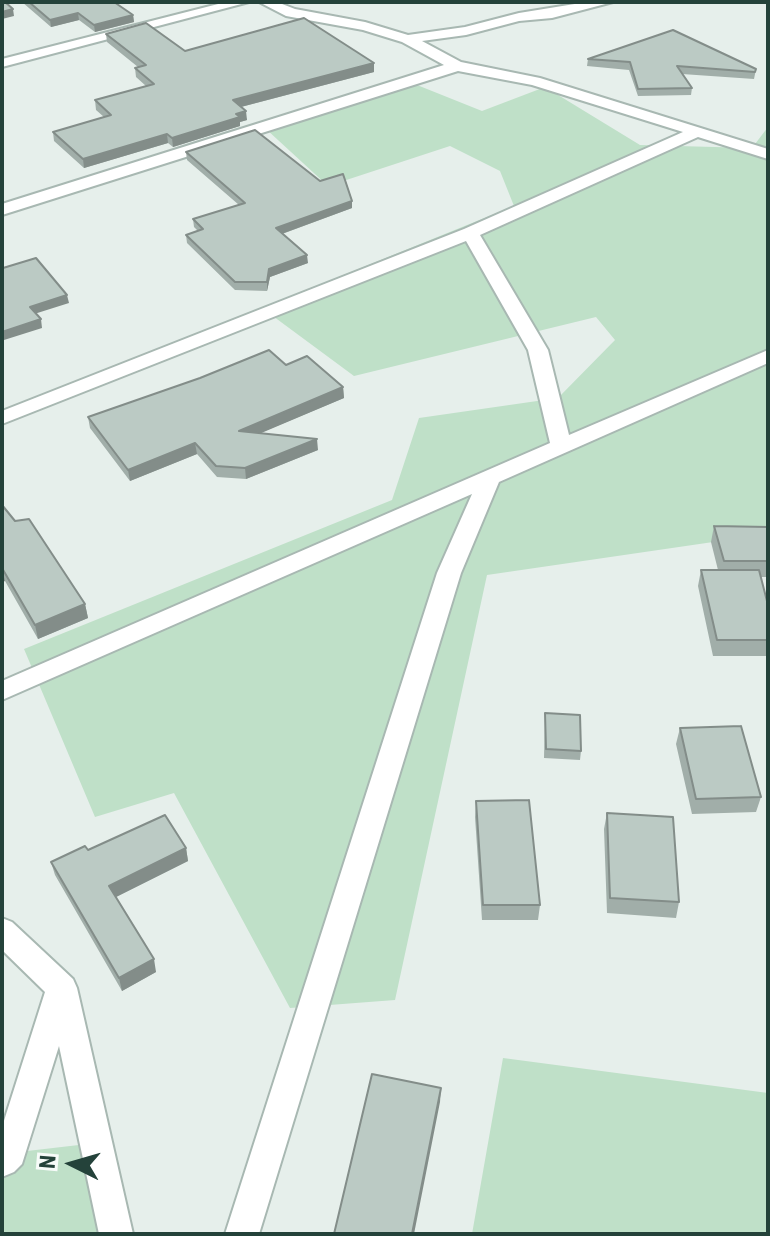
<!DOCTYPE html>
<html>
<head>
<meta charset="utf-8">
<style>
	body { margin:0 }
	#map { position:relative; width:770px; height:1236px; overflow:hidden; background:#e6efeb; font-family:"Roboto Condensed",sans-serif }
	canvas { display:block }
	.frame { position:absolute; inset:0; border:4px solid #24423a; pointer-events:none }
	.north { position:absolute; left:32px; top:1124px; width:80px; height:80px; -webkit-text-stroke:6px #f7fbf9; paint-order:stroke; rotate:275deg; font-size:22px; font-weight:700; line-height:32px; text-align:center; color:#24423a }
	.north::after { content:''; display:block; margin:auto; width:28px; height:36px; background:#24423a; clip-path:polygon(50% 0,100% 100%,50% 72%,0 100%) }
</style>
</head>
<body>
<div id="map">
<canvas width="770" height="1236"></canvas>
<div class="frame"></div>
<div class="north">N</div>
</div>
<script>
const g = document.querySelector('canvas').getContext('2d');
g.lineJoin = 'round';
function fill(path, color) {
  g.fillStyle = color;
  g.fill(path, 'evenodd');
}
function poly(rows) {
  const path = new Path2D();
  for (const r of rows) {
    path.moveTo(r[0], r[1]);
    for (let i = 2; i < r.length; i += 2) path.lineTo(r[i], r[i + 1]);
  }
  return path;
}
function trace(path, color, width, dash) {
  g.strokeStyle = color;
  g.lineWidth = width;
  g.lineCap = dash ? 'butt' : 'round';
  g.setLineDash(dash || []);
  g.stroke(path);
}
fill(poly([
	[402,79,482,111,545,87,640,145,752,148,768,127,768,534,487,575,395,1000,290,1008,174,793,95,817,24,649,392,500,419,418,558,398,615,340,596,317,354,376,262,308,514,206,500,171,450,146,328,186,266,129],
	[503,1058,768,1093,768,1234,472,1234],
	[96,1143,116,1234,2,1234,2,1161,10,1153]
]), '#bfe0c8');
const minor = poly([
	[226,2,249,2,2,67,2,59,226,2],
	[259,2,277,2,295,9,365,22,408,35,465,27,519,13,587,2,613,2,552,18,519,21,466,35,422,41,461,62,540,78,768,149,768,159,698,137,480,235,548,350,569,435,768,350,768,363,499,482,461,573,259,1234,225,1234,437,573,472,494,2,700,2,681,550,443,528,350,466,241,2,424,2,411,464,229,683,132,532,85,458,71,2,215,2,204,444,65,402,42,363,30,286,16,259,2],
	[2,918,12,922,73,979,77,988,133,1234,99,1234,59,1046,22,1164,14,1172,2,1177,2,1127,45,992,2,950,2,918]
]);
trace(minor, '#a8b8b2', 4);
fill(minor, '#fff');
fill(poly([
	[22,2,114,2,133,15,134,22,95,32,79,20,51,27],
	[106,34,185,51,374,63,374,72,241,107,247,120,240,122,240,126,173,147,168,143,84,168,54,141,53,132,104,117,96,110,95,100,146,86,136,77,135,68,138,67,107,42],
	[588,59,756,69,754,79,682,74,692,88,691,95,638,96,629,70,587,66],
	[186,152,352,208,282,234,308,263,270,277,267,291,235,290,187,243,186,235,198,231,194,227,193,219,239,205,187,160],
	[286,365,343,387,344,398,260,433,318,450,246,479,217,477,197,454,130,481,90,428,88,417],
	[2,505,85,604,88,618,38,639,5,581,2,582],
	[714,526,768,527,768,577,761,577,768,605,768,656,713,656,698,586,701,570,718,570,711,542],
	[545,713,581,751,580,760,544,758],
	[680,728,761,797,756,812,692,814,676,744],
	[476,801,540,905,538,920,482,920,475,817],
	[607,813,679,902,676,918,607,913,604,829],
	[186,848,188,861,116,897,156,972,122,991,55,875,51,862,88,850]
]), '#a1aea9');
fill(poly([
	[13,9,14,16,2,19,2,12],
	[78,13,79,20,51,27,50,20],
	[133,15,134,22,95,32,94,25],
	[374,63,374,72,233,109,233,100],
	[246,111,247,120,240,122,240,126,173,147,172,138],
	[167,134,168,143,84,168,83,159],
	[352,201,352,208,276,236,276,228],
	[307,255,308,263,270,277,267,291,267,282,269,269],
	[67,295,69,303,31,315,30,307],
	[41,319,42,328,4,340,2,332],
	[343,387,344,398,240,442,239,431],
	[317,439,318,450,246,479,245,468],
	[195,443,197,454,130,481,128,470],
	[2,569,5,581,2,582],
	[85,604,88,618,38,639,35,625],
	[186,848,188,861,112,899,109,886],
	[154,959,156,972,122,991,119,978],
	[441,1088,440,1102,414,1234,412,1234]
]), '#838d89');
const building = poly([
	[2,2,5,2,13,9,2,12,2,2],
	[29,2,114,2,133,15,94,25,78,13,50,20,29,2],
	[304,18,374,63,233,100,246,111,236,114,240,117,172,138,167,134,83,159,53,132,111,115,95,100,154,84,135,68,146,65,106,34,146,23,185,51,304,18],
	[673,30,756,69,755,72,677,66,692,88,638,89,630,62,588,59,673,30],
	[255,130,320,181,343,174,352,201,276,228,307,255,269,269,267,282,235,282,186,235,203,229,193,219,245,203,186,152,255,130],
	[36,258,67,295,30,307,41,319,2,332,2,266,3,268,36,258],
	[269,350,286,365,307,356,343,387,239,431,317,439,245,468,216,466,195,443,128,470,88,417,200,378,269,350],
	[2,505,15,521,29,519,85,604,35,625,2,568,2,505],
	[714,526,768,527,768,561,724,561,714,526],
	[701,570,759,570,768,605,768,640,717,640,701,570],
	[545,713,580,715,581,751,546,749,545,713],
	[741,726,761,797,696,799,680,728,741,726],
	[529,800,540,905,483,905,476,801,529,800],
	[607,813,673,817,679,902,610,898,607,813],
	[165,815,186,848,109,886,154,959,119,978,51,862,85,846,88,850,165,815],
	[372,1074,441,1088,412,1234,334,1234,372,1074]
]);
fill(building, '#bbcac4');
trace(building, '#838d89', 2);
</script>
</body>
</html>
